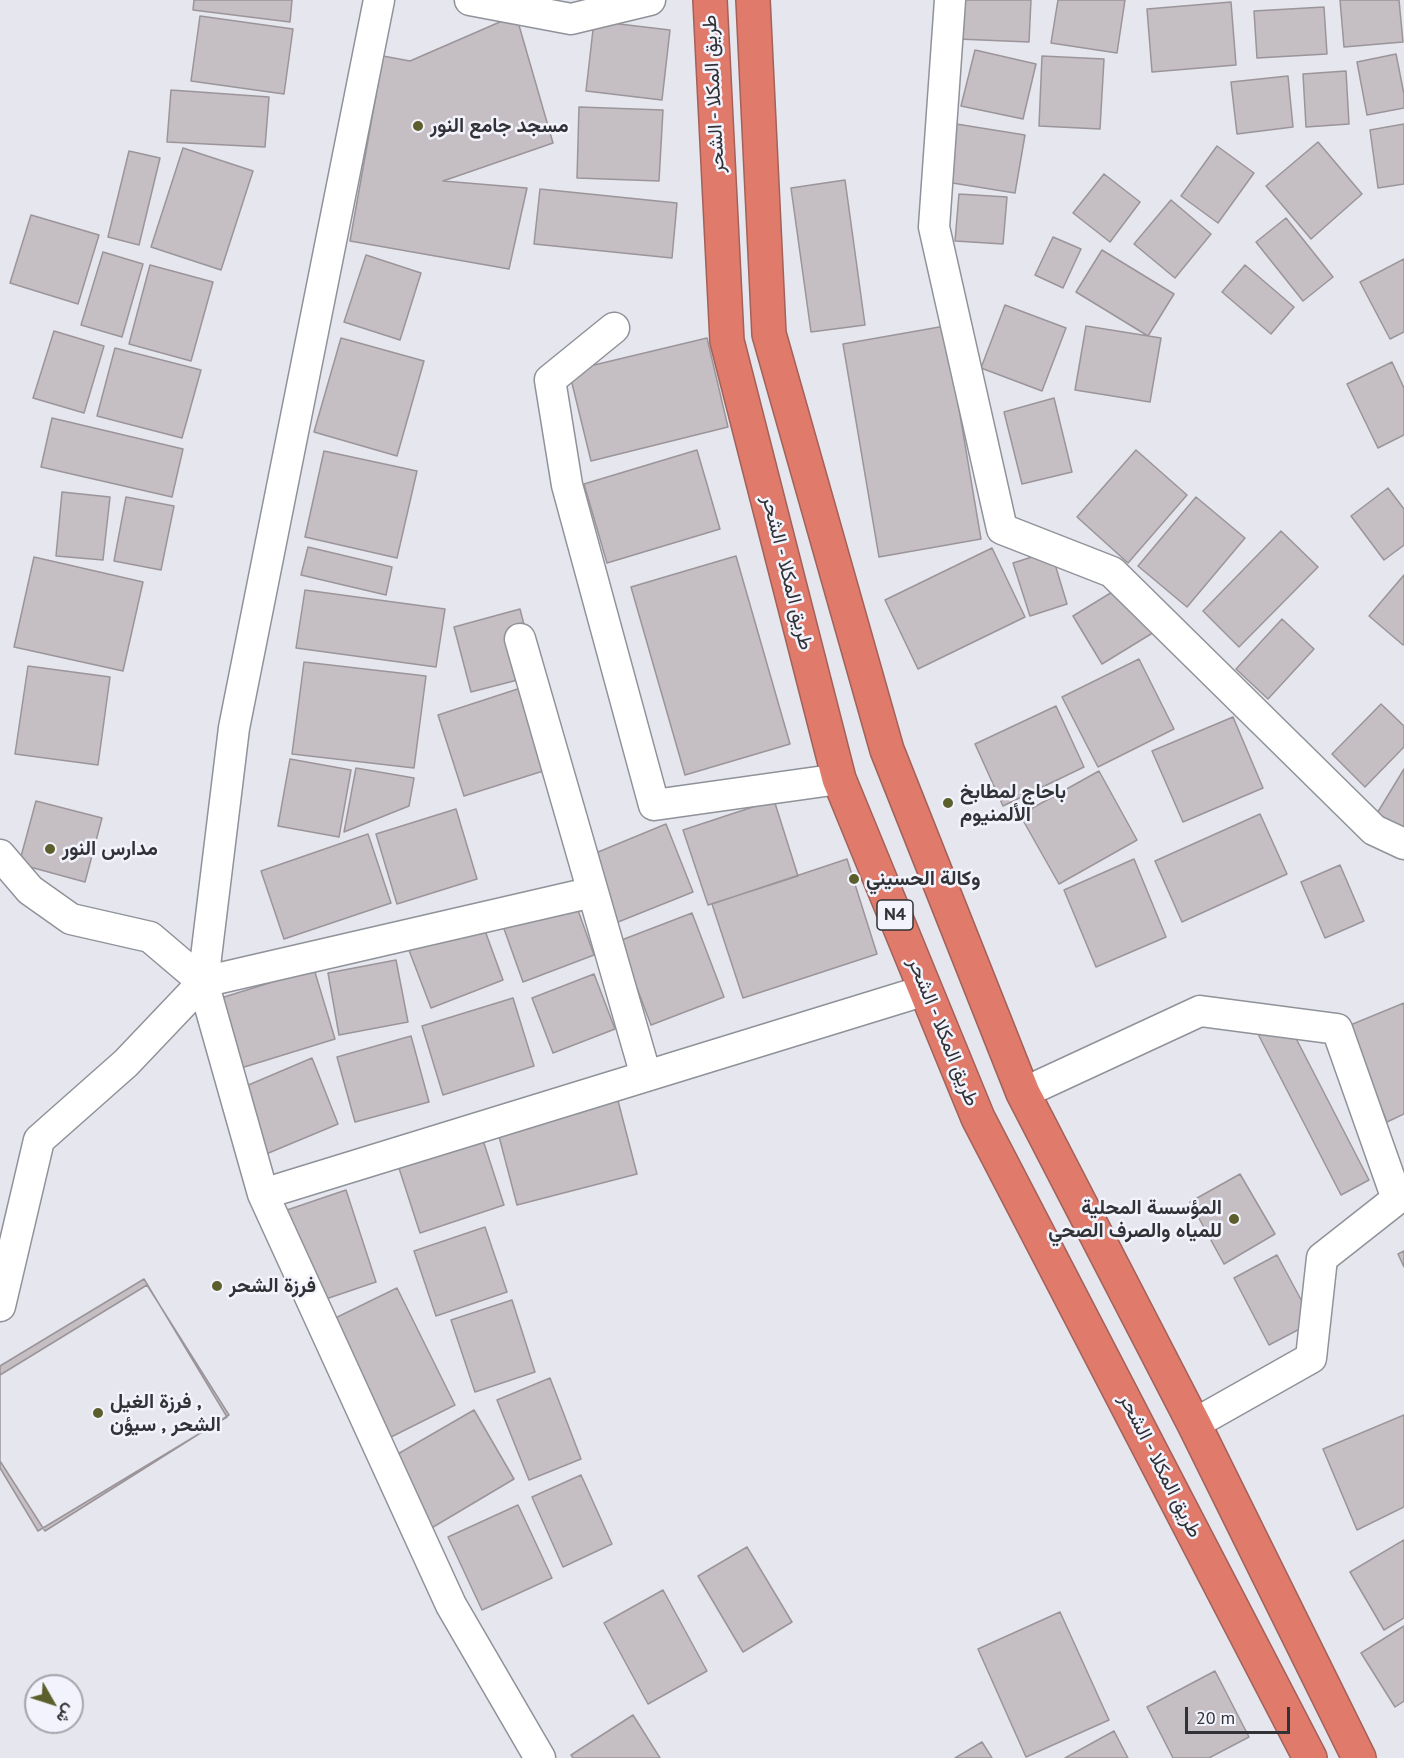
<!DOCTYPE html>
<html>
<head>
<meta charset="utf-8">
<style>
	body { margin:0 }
	#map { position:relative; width:1404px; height:1758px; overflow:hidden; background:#e5e6ee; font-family:"PT Sans",Vazirmatn,sans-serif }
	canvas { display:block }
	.north { position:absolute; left:24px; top:1674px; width:60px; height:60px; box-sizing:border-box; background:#f2f3fc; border:2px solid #a5a6ac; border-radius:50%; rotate:129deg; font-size:16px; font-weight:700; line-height:24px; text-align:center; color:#313235 }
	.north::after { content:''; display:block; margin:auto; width:21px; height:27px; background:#5c5f2c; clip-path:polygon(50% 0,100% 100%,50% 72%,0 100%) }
	.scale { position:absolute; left:1185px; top:1707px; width:105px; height:27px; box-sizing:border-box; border:3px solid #313235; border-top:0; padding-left:8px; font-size:18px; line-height:21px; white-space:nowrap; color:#313235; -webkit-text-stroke:4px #f2f3fc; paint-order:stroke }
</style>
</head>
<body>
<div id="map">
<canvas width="1404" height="1758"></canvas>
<div class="north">ش</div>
<div class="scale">20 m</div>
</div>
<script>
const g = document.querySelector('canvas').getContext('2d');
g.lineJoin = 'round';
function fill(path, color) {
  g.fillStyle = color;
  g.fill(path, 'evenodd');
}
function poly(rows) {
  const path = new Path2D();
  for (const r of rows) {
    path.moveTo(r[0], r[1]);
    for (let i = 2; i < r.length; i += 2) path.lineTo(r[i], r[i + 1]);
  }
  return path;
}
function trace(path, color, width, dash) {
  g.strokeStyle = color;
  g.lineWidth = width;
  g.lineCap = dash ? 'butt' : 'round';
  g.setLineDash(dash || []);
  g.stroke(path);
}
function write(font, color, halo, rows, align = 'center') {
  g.font = font + ' "PT Sans",Vazirmatn,sans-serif';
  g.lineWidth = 5;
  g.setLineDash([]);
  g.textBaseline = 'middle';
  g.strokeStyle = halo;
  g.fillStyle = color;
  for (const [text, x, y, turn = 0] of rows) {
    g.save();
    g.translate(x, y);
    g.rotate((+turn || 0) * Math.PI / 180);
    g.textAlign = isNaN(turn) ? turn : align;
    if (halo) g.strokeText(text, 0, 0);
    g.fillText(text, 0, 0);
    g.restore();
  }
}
const building = poly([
	[194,0,292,0,290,22,193,10,194,0],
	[960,0,1031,0,1029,42,958,39,960,0],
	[1058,0,1125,0,1117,53,1051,43,1058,0],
	[1340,0,1399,0,1403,42,1344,47,1340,0],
	[1231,2,1236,65,1152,72,1147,9,1231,2],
	[1324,7,1327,54,1257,58,1254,11,1324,7],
	[516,15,553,143,443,181,527,188,509,269,350,241,383,56,410,61,516,15],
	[200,16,293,29,284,94,191,81,200,16],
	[594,21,670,30,662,100,586,91,594,21],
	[975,50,1036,64,1023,119,961,106,975,50],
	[1396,54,1404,94,1404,108,1367,115,1357,62,1396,54],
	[1042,56,1104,59,1100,129,1039,126,1042,56],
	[1346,71,1349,124,1306,127,1303,74,1346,71],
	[1288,76,1293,127,1237,134,1231,82,1288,76],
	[171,90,269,97,265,147,167,142,171,90],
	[579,107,663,110,659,181,577,178,579,107],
	[950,123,1025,135,1015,193,940,181,950,123],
	[1404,124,1404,184,1378,188,1370,130,1404,124],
	[1318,142,1362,194,1311,239,1266,186,1318,142],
	[1217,146,1254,173,1218,223,1181,196,1217,146],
	[183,148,253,171,221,270,151,247,183,148],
	[129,151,160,158,139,245,108,237,129,151],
	[1104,174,1140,202,1110,242,1073,213,1104,174],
	[845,180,865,325,811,332,791,188,845,180],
	[540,189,677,203,672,258,534,244,540,189],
	[959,194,1007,197,1003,244,955,241,959,194],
	[1171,200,1211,234,1175,278,1134,244,1171,200],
	[31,215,99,235,78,304,10,283,31,215],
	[1286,218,1333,277,1303,301,1256,242,1286,218],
	[1053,237,1081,249,1063,288,1035,275,1053,237],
	[1102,250,1174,294,1148,336,1076,292,1102,250],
	[103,252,143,264,122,337,81,325,103,252],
	[366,255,421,273,400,340,344,322,366,255],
	[1404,259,1404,332,1390,339,1360,282,1404,259],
	[150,265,213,282,191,361,129,344,150,265],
	[1245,265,1294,307,1271,334,1222,292,1245,265],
	[1005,305,1066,328,1042,391,981,368,1005,305],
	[945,326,981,539,879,557,843,344,945,326],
	[1086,326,1161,338,1150,402,1075,390,1086,326],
	[54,331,104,346,84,413,33,398,54,331],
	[341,338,424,361,397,456,314,432,341,338],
	[707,338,728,427,591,461,569,371,707,338],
	[115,348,201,370,182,438,97,416,115,348],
	[1392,362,1404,388,1404,435,1378,448,1347,384,1392,362],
	[1054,398,1072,472,1022,484,1004,412,1054,398],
	[52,418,183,449,172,497,41,467,52,418],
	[697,450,720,529,607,563,584,484,697,450],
	[1136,450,1187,495,1128,563,1077,517,1136,450],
	[324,451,417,471,397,558,305,537,324,451],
	[1388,488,1404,509,1404,545,1384,560,1351,516,1388,488],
	[62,492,110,497,103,560,56,556,62,492],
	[126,497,174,506,161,570,114,561,126,497],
	[1196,497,1245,538,1187,607,1138,566,1196,497],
	[1281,531,1318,567,1239,647,1203,611,1281,531],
	[308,547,392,567,386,595,301,575,308,547],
	[992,548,1025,617,918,669,885,600,992,548],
	[1051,551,1067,604,1030,616,1013,563,1051,551],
	[736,556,790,744,685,775,631,587,736,556],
	[34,557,143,582,123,671,14,647,34,557],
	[1404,575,1404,644,1403,645,1369,616,1404,575],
	[1135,578,1164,626,1102,664,1073,616,1135,578],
	[305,590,445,609,436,667,296,648,305,590],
	[520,609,537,675,471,692,454,627,520,609],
	[1282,619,1314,649,1268,699,1236,669,1282,619],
	[1139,659,1174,729,1098,767,1062,697,1139,659],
	[304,662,426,676,414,768,292,754,304,662],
	[28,666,110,677,98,765,15,754,28,666],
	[533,684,559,766,464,796,438,715,533,684],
	[1381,704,1404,726,1404,747,1365,787,1332,754,1381,704],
	[1056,706,1084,767,1003,806,975,744,1056,706],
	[1233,717,1263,788,1183,822,1152,751,1233,717],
	[290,759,351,770,339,837,278,826,290,759],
	[356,768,414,778,409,806,344,832,356,768],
	[1404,769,1404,839,1373,820,1404,769],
	[1099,771,1137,840,1059,884,1020,815,1099,771],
	[774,800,798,876,708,905,683,830,774,800],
	[36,801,102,818,85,882,19,864,36,801],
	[456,809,477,879,397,904,376,834,456,809],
	[1260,814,1287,874,1182,922,1155,861,1260,814],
	[666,824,693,892,613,924,586,857,666,824],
	[368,834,391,903,284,939,261,871,368,834],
	[847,859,877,954,743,998,712,904,847,859],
	[1134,859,1166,937,1096,967,1064,890,1134,859],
	[1340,865,1364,921,1325,938,1301,882,1340,865],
	[569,885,594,955,523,982,498,912,569,885],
	[692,913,724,997,651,1025,619,941,692,913],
	[480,917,503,980,431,1008,407,945,480,917],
	[396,960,408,1022,339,1035,328,973,396,960],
	[314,969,335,1039,241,1068,221,998,314,969],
	[594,974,615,1029,553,1053,532,998,594,974],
	[513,998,534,1066,443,1095,422,1026,513,998],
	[1404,1003,1404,1114,1387,1122,1348,1026,1404,1003],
	[1286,1019,1369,1180,1341,1195,1258,1034,1286,1019],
	[411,1036,429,1102,355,1122,337,1057,411,1036],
	[312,1058,338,1124,259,1157,232,1092,312,1058],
	[616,1093,637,1174,517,1205,496,1125,616,1093],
	[481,1134,504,1205,420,1233,397,1162,481,1134],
	[1240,1174,1275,1234,1224,1264,1190,1202,1240,1174],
	[346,1190,376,1282,317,1302,287,1210,346,1190],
	[485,1227,507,1292,436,1316,414,1251,485,1227],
	[1404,1251,1404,1267,1398,1254,1404,1251],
	[1277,1255,1313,1322,1269,1345,1234,1278,1277,1255],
	[144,1279,227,1417,38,1531,0,1468,0,1366,144,1279],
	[147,1285,229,1415,45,1531,0,1461,0,1375,147,1285],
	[397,1288,455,1405,379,1443,321,1325,397,1288],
	[512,1300,535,1372,475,1392,451,1320,512,1300],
	[550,1378,581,1459,529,1480,497,1400,550,1378],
	[474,1410,514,1479,418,1536,377,1466,474,1410],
	[1404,1415,1404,1507,1357,1530,1323,1449,1404,1415],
	[581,1475,612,1544,563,1567,532,1497,581,1475],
	[518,1505,552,1578,482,1610,448,1537,518,1505],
	[1404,1540,1404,1618,1384,1630,1350,1572,1404,1540],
	[747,1547,792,1622,743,1652,698,1576,747,1547],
	[663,1590,707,1671,648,1704,604,1623,663,1590],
	[1060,1612,1109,1720,1026,1757,978,1649,1060,1612],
	[1404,1626,1404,1701,1395,1707,1361,1653,1404,1626],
	[1215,1671,1249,1737,1209,1758,1173,1758,1147,1707,1215,1671],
	[633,1715,660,1758,573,1758,571,1755,633,1715],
	[1114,1731,1128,1758,1065,1758,1114,1731],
	[982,1742,992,1758,955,1758,982,1742]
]);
fill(building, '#c5bec3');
trace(building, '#9b959a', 1.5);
const street = poly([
	[379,0,234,728,203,982,263,1194,451,1605,540,1758],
	[470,0,571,19,650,0],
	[950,0,934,227,1002,529,1112,572,1374,830,1404,844],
	[614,328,550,380,567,485,654,805,839,779],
	[520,639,646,1076],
	[0,855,30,890,71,919,150,937,203,982,126,1063,39,1140,0,1306],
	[203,982,593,892],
	[1023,1093,1200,1011,1337,1029,1397,1199,1322,1258,1311,1358,1194,1424],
	[263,1194,926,990]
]);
const highway = poly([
	[710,0,727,341,839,779,978,1118,1310,1758],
	[753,0,769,334,887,750,1023,1093,1194,1424,1359,1758]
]);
trace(street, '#909299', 33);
trace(highway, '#a36159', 36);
trace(street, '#fff', 30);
trace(highway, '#e07b6c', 33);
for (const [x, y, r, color] of [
	[418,126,6,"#5c5f2c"],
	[948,803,6,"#5c5f2c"],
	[50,849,6,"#5c5f2c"],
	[854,879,6,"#5c5f2c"],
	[1234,1219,6,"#5c5f2c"],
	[217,1286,6,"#5c5f2c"],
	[98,1413,6,"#5c5f2c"]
]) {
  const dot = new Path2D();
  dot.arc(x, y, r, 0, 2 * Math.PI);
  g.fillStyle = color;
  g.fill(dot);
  trace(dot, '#f2f3fc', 2);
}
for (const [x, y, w] of [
	[895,915,36]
]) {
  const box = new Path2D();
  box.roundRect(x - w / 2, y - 15, w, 30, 4.5);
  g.fillStyle = '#f2f3fc';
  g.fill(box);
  trace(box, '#313235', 1.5);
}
write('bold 18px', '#313235', null, [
	["N4",895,915]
]);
write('20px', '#313235', '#f2f3fc', [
	["طريق المكلا - الشحر",714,94,-93],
	["طريق المكلا - الشحر",787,573,76],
	["طريق المكلا - الشحر",943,1032,68],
	["طريق المكلا - الشحر",1160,1466,63]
]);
write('bold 20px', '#313235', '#f2f3fc', [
	["مسجد جامع النور",430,126],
	["باحاج لمطابخ",960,792],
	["الألمنيوم",960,815],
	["مدارس النور",62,849],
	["وكالة الحسيني",866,879],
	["المؤسسة المحلية",1222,1208,"right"],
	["للمياه والصرف الصحي",1222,1231,"right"],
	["فرزة الشحر",229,1286],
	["فرزة الغيل ,",110,1402],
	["الشحر , سيؤن",110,1425]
], 'left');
</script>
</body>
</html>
